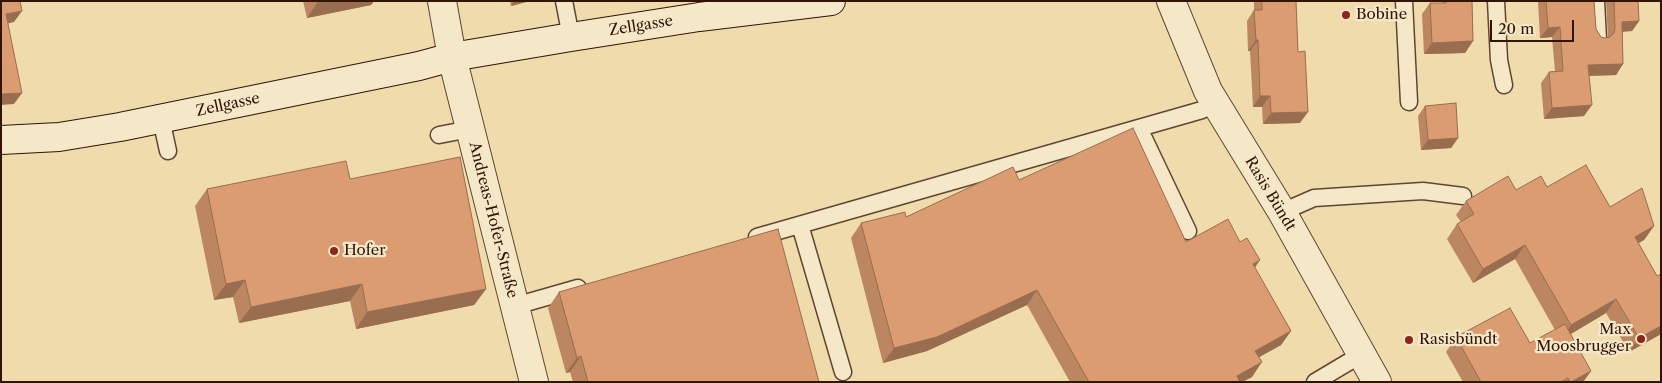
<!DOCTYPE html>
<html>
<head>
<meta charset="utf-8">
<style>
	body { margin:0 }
	#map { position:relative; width:1662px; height:383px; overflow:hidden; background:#efdbac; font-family:"Libre Caslon Text",serif }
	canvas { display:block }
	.frame { position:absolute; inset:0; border:2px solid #321405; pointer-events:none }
	.scale { position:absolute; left:1490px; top:20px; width:84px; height:22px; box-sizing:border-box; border:2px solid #321405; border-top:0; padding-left:6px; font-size:15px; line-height:18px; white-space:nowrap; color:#321405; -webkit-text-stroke:4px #f5e8c9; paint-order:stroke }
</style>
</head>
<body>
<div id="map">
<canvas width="1662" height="383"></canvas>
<div class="frame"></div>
<div class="scale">20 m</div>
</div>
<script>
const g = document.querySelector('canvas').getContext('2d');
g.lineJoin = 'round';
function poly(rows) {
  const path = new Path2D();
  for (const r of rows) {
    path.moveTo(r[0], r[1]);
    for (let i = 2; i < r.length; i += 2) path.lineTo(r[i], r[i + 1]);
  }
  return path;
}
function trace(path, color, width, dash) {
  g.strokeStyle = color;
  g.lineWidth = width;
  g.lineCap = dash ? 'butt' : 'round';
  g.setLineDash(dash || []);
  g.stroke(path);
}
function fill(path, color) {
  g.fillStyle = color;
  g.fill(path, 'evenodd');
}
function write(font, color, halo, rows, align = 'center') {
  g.font = font + ' "Libre Caslon Text",serif';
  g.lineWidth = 4.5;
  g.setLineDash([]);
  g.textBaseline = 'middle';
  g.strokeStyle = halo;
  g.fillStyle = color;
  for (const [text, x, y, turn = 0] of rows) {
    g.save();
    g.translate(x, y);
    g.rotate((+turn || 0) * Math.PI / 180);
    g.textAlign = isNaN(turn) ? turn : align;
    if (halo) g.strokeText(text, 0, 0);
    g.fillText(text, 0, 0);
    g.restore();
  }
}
const service = poly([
	[564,1,571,37],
	[1404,1,1409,102],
	[1496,1,1499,60,1504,85],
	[1596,1,1598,39],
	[161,119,168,151],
	[1139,128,1188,231],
	[439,135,470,129],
	[1282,212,1314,198,1423,191,1463,196],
	[800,225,843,372],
	[757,237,1202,110,1215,103],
	[515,306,578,288],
	[1315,382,1362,354]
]);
const minor = poly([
	[442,1,452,57,534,382],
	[1171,1,1208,91,1282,212,1377,382]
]);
const secondary = poly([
	[1,140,59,137,120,127,419,66,452,57,571,37,699,17,831,1]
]);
trace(service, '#61462f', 19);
trace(minor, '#61462f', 30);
trace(secondary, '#321405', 30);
trace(service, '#f5e8c9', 16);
trace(minor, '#f5e8c9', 28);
trace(secondary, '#f5e8c9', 28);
fill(poly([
	[303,1,374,1,371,5,307,18],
	[510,1,530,1,511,6],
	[1254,1,1296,1,1300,123,1263,124,1262,107,1253,107,1250,51,1248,51,1247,21,1254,10],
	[1443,1,1472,1,1473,41,1465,53,1424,54,1422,14,1430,3,1442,3],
	[1538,1,1594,1,1596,29,1601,37,1605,38,1608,38,1606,1,1638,1,1639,21,1632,31,1622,32,1623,64,1616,75,1589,76,1584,116,1544,119,1541,83,1549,72,1555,71,1552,37,1540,38],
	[1425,106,1458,138,1451,148,1421,150,1418,116],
	[350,179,486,289,474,305,356,329,350,301,239,323,233,297,214,300,195,206,207,189],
	[1019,180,1255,268,1291,331,1281,345,1259,357,1252,377,1242,382,1070,382,1027,305,927,351,883,363,851,238,861,223,906,217],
	[1547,187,1610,207,1654,226,1644,240,1638,243,1657,276,1661,274,1661,334,1629,352,1606,313,1570,334,1591,371,1583,382,1463,382,1446,352,1456,337,1530,343,1555,330,1515,259,1473,283,1447,239,1457,224,1461,222,1456,215,1466,201,1516,190],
	[559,292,819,382,573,382,570,372,566,373,548,308]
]), '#bc8661');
fill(poly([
	[328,1,374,1,371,5,307,18,317,3],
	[514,1,530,1,511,6],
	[22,11,14,22,1,25,6,14],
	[1639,21,1632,31,1614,32,1622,22],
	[1560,27,1552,37,1540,38,1548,28],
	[1256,40,1258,40,1250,51,1248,51],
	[1473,41,1465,53,1424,54,1432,43],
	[1623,64,1616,75,1581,76,1588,65],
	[22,93,14,104,1,105,1,94],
	[1260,96,1270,96,1262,107,1253,107],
	[1592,105,1584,116,1544,119,1552,108],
	[1308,112,1300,123,1263,124,1271,113],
	[1458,138,1451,148,1421,150,1428,140],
	[1654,226,1644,240,1625,251,1635,237],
	[1525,245,1515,259,1473,283,1483,269],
	[1260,260,1250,275,1253,264],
	[245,280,233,297,214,300,226,284],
	[362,284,350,301,239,323,251,307],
	[486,289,474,305,356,329,367,312],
	[1037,290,1027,305,927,351,883,363,894,348],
	[1616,299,1606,313,1561,340,1571,325],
	[1661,326,1661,334,1629,352,1639,338],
	[1291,331,1281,345,1245,365,1255,351],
	[581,356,570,372,566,373,577,358],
	[1262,362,1252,377,1242,382,1233,382,1237,376],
	[1591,371,1583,382,1571,382]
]), '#996d4f');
const building = poly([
	[1,1,20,1,22,11,6,14,22,93,1,94,1,1],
	[317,1,328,1,317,3,317,1],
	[1262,1,1296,1,1298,52,1305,51,1308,112,1271,113,1270,96,1260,96,1258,40,1256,40,1254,10,1262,10,1262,1],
	[1446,1,1472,1,1473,41,1432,43,1430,3,1446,3,1446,1],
	[1546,1,1594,1,1596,29,1601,37,1605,38,1610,37,1614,33,1615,28,1614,1,1638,1,1639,21,1622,22,1623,64,1588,65,1592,105,1552,108,1549,72,1563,71,1560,27,1548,28,1546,1],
	[1456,103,1458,138,1428,140,1425,106,1456,103],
	[1133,128,1186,242,1228,219,1240,242,1247,238,1260,260,1253,264,1291,331,1255,351,1262,362,1237,376,1240,382,1089,382,1037,290,937,337,894,348,861,223,905,212,906,217,1013,167,1019,180,1133,128],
	[460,157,486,289,367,312,362,284,251,307,245,280,226,284,207,189,346,161,350,179,460,157],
	[1586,165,1610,207,1642,188,1654,226,1635,237,1657,276,1661,274,1661,326,1639,338,1616,299,1571,325,1525,245,1483,269,1457,224,1474,214,1466,201,1508,176,1516,190,1541,176,1547,187,1586,165],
	[778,229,819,382,588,382,581,356,577,358,559,292,778,229],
	[1510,308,1530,343,1565,324,1591,371,1571,382,1570,382,1568,378,1561,382,1481,382,1456,337,1510,308]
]);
fill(building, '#db9c71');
trace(building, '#996d4f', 1);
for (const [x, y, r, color] of [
	[1346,15,5,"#8f2418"],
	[334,251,5,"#8f2418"],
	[1641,339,5,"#8f2418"],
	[1409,340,5,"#8f2418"]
]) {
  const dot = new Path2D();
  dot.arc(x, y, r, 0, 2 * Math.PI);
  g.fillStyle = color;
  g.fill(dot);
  trace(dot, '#f5e8c9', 2);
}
write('15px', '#321405', '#f5e8c9', [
	["Bobine",1356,15],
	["Hofer",344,251],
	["Max",1631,330,"right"],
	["Moosbrugger",1631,347,"right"],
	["Rasisbündt",1419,340]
], 'left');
write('15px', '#321405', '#f5e8c9', [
	["Zellgasse",641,26,-9],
	["Zellgasse",228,105,-12],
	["Rasis Bündt",1270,194,59],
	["Andreas-Hofer-Straße",493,220,76]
]);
</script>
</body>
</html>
